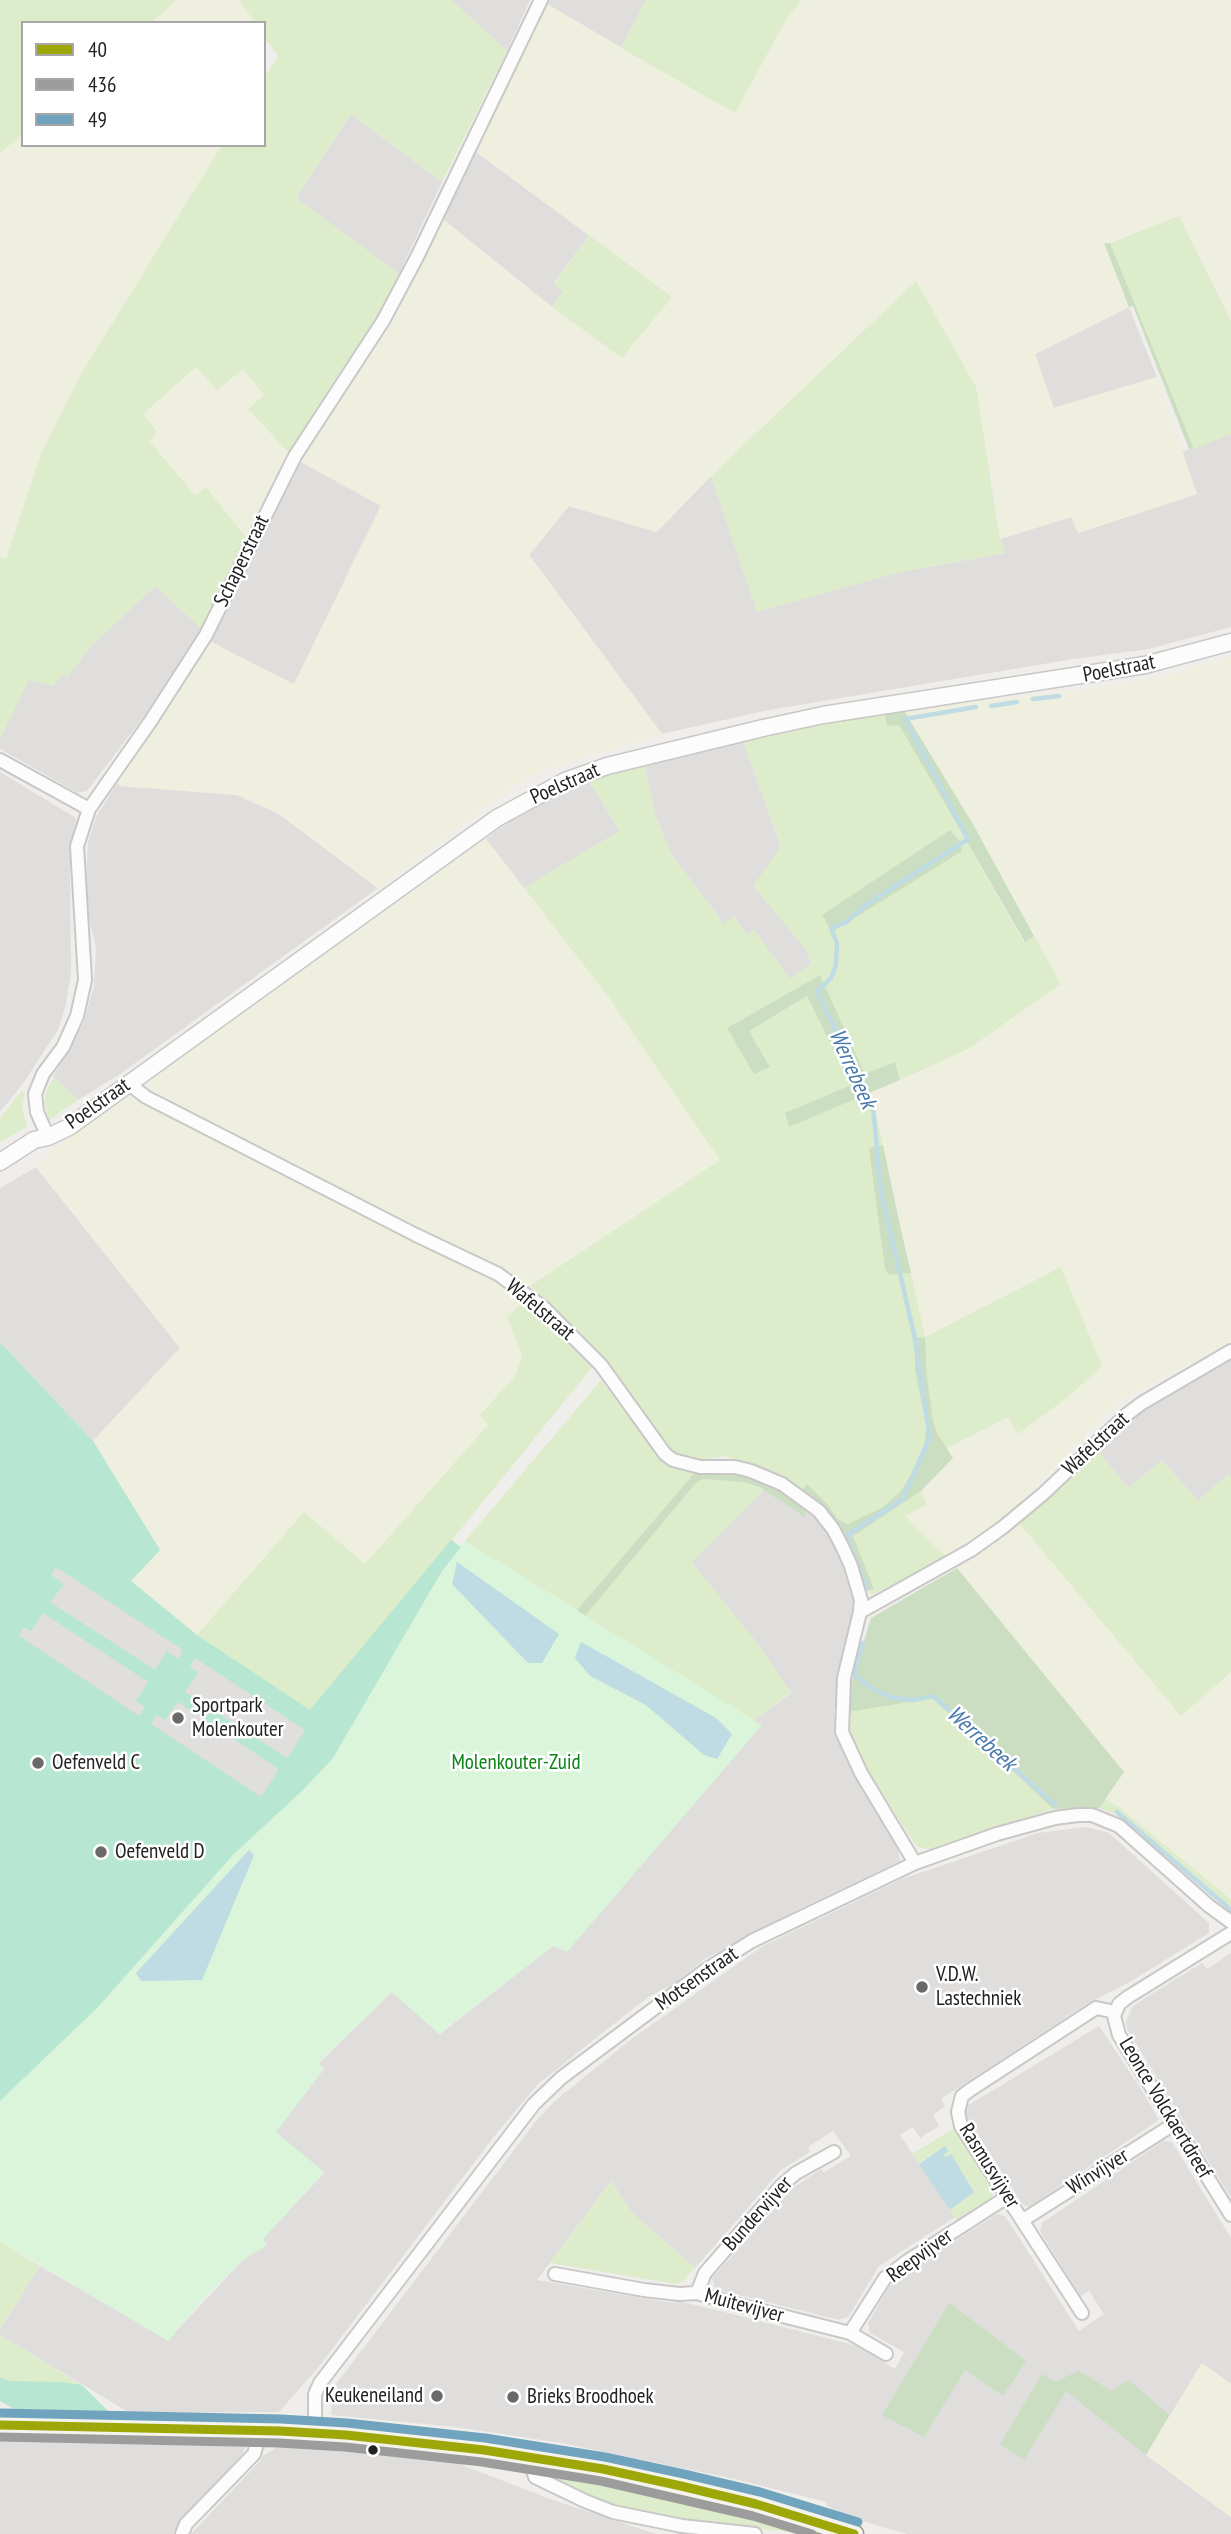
<!DOCTYPE html>
<html>
<head>
<meta charset="utf-8">
<style>
	body { margin:0 }
	#map { position:relative; width:1231px; height:2534px; overflow:hidden; background:#f0eeeb; font-family:"PT Sans Narrow",sans-serif }
	canvas { display:block }
	.legend { position:absolute; left:21px; top:21px; width:245px; height:126px; box-sizing:border-box; background:#fff; border:2px solid #a7a7a7; margin:0; padding:9px 12px; list-style:none; font-size:21px; color:#222 }
	.legend li { display:flex; align-items:center; gap:14px; height:35px }
	.legend b { width:35px; border:2px solid #a7a7a7 }
</style>
</head>
<body>
<div id="map">
<canvas width="1231" height="2534"></canvas>
<ul class="legend">
<li><b style="height:9px;background:#9ea708"></b>40</li>
<li><b style="height:9px;background:#9c9c9c"></b>436</li>
<li><b style="height:9px;background:#70a3bd"></b>49</li>
</ul>
</div>
<script>
const g = document.querySelector('canvas').getContext('2d');
g.lineJoin = 'round';
function fill(path, color) {
  g.fillStyle = color;
  g.fill(path, 'evenodd');
}
function poly(rows) {
  const path = new Path2D();
  for (const r of rows) {
    path.moveTo(r[0], r[1]);
    for (let i = 2; i < r.length; i += 2) path.lineTo(r[i], r[i + 1]);
  }
  return path;
}
function trace(path, color, width, dash) {
  g.strokeStyle = color;
  g.lineWidth = width;
  g.lineCap = dash ? 'butt' : 'round';
  g.setLineDash(dash || []);
  g.stroke(path);
}
function write(font, color, halo, rows, align = 'center') {
  g.font = font + ' "PT Sans Narrow",sans-serif';
  g.lineWidth = 5;
  g.setLineDash([]);
  g.textBaseline = 'middle';
  g.strokeStyle = halo;
  g.fillStyle = color;
  for (const [text, x, y, turn = 0] of rows) {
    g.save();
    g.translate(x, y);
    g.rotate((+turn || 0) * Math.PI / 180);
    g.textAlign = isNaN(turn) ? turn : align;
    if (halo) g.strokeText(text, 0, 0);
    g.fillText(text, 0, 0);
    g.restore();
  }
}
fill(poly([
	[451,0,530,0,507,51],
	[549,0,646,0,621,48,547,4],
	[351,114,442,182,399,274,296,198],
	[475,151,589,235,554,283,564,290,552,307,444,220],
	[1129,307,1157,377,1053,408,1035,354],
	[1231,434,1231,627,1149,649,1073,659,764,711,662,734,529,555,569,506,657,532,711,476,757,611,900,572,1005,553,1000,539,1071,517,1078,533,1196,494,1182,452],
	[301,462,381,505,294,685,211,642],
	[155,586,202,629,148,711,87,791,78,793,0,749,0,738,29,679,53,686,62,675,67,677,89,648],
	[742,738,781,847,806,950,812,964,790,979,754,930,748,936,724,924,671,854,655,814,645,768,647,762],
	[0,772,76,818,70,859,71,972,66,1004,58,1030,22,1085,0,1112],
	[586,776,620,831,524,888,486,839,522,811],
	[117,783,121,786,237,795,279,814,378,888,120,1074,78,1100,53,1077,83,1024,94,986,96,947,89,919,86,885,88,843,96,817],
	[36,1167,180,1348,93,1441,0,1342,0,1188],
	[1231,1358,1231,1477,1228,1474,1198,1501,1162,1460,1128,1488,1096,1449,1131,1418,1176,1389],
	[764,1490,805,1516,806,1511,817,1519,837,1547,855,1588,857,1609,841,1657,834,1714,838,1736,898,1849,900,1861,795,1911,703,1960,674,1984,650,1996,629,2012,538,2084,496,2134,317,2369,279,2412,130,2413,0,2335,0,2329,40,2266,168,2340,324,2173,275,2132,324,2069,318,2064,392,1992,440,2034,553,1946,761,1725,753,1721,791,1693,757,1643,691,1562],
	[1086,1827,1109,1833,1209,1923,1209,1933,1128,1983,1086,2004,941,2099,945,2106,933,2115,939,2126,920,2138,913,2127,900,2135,955,2217,879,2266,849,2316,839,2320,715,2289,712,2278,793,2188,821,2169,824,2172,851,2156,833,2131,808,2147,810,2152,781,2170,695,2268,632,2213,611,2181,537,2280,665,2302,677,2303,678,2301,720,2311,854,2345,895,2369,904,2352,870,2333,868,2323,889,2287,899,2277,997,2214,1005,2216,1079,2331,1104,2314,1089,2291,1080,2296,1040,2231,1042,2223,1163,2141,1172,2142,1231,2238,1231,2384,1202,2363,1146,2455,1231,2517,1231,2534,908,2534,851,2518,827,2506,826,2502,739,2480,562,2443,455,2427,331,2415,333,2388,536,2121,556,2100,634,2037,763,1946,902,1879,1038,1833],
	[1231,1953,1231,2198,1127,2029,1126,2021,1132,2007,1145,1998,1202,1963,1207,1969],
	[1099,2026,1141,2089,1159,2120,1030,2206,1023,2205,965,2114,967,2106],
	[0,2440,245,2447,245,2449,240,2459,182,2518,173,2534,0,2534],
	[282,2444,444,2458,550,2499,656,2534,191,2534,262,2459,261,2457]
]), '#dfdedc');
fill(poly([
	[177,0,239,0,255,23,151,23],
	[802,0,1231,0,1231,321,1179,216,1105,243,1129,307,1035,354,1054,408,1157,377,1197,494,1078,533,1071,517,1000,539,991,473,915,281,711,476,656,532,569,506,529,555,662,734,544,770,503,793,378,888,279,814,237,795,121,786,117,783,211,642,294,684,381,506,301,462,315,435,390,327,444,220,527,288,622,358,672,297,475,151,547,4,734,113,788,16],
	[23,134,23,145,222,145,80,376,41,453,6,560,0,556,0,153],
	[196,366,243,369,264,395,249,410,289,453,248,540,206,487,195,495,148,440,157,432,143,415],
	[1231,656,1231,1341,1119,1401,1010,1514,979,1539,946,1557,905,1516,927,1505,921,1491,953,1458,947,1448,1008,1417,1018,1434,1061,1267,925,1338,871,1092,968,1049,1061,984,929,752,903,709,1073,691,1166,676],
	[486,839,607,995,720,1160,530,1286,158,1093,152,1088,151,1082,153,1078],
	[127,1097,133,1097,152,1106,496,1278,526,1300,507,1317,522,1353,516,1375,480,1415,489,1424,365,1564,304,1512,197,1635,131,1581,159,1549,93,1441,180,1348,36,1167,57,1146],
	[1019,1523,1181,1715,1231,1672,1231,1900,1119,1807,1104,1798,1123,1772,957,1568],
	[1202,2363,1231,2384,1231,2517,1146,2455]
]), '#efefdf');
fill(poly([
	[0,0,177,0,151,23,23,23,23,134,0,153],
	[239,0,451,0,507,51,442,182,351,114,296,198,399,274,373,325,334,381,289,453,248,409,264,395,243,369,217,390,196,367,143,414,157,432,149,441,195,495,206,487,248,540,202,629,155,586,89,648,67,677,62,675,53,686,29,680,0,738,0,556,6,559,41,453,80,376,222,145,264,145,264,78,278,56,264,37,264,23,255,23],
	[646,0,802,0,788,16,735,113,621,48],
	[1179,216,1231,321,1231,434,1194,449,1110,243],
	[589,235,672,297,622,358,552,307,563,291,554,284],
	[916,281,976,387,1000,539,1005,553,900,572,757,612,711,476],
	[884,712,899,725,1024,942,1034,936,1061,984,968,1049,900,1080,895,1062,865,1075,820,975,727,1028,770,1066,749,1031,807,996,851,1085,785,1113,789,1127,871,1092,883,1145,870,1148,885,1269,890,1275,911,1273,925,1337,1061,1267,1102,1366,1069,1396,1018,1434,1008,1417,947,1448,936,1433,933,1420,927,1377,925,1338,922,1405,926,1425,925,1440,920,1458,901,1491,883,1507,848,1524,838,1519,828,1505,807,1485,801,1491,770,1473,725,1456,695,1461,675,1454,667,1446,609,1364,581,1333,530,1286,720,1160,607,995,524,888,620,831,586,776,647,762,645,768,655,814,671,854,724,924,734,916,748,935,754,930,790,979,812,963,806,950,753,886,781,846,742,738],
	[950,831,961,843,962,851,831,931,822,915],
	[54,1078,78,1100,49,1120,44,1100,48,1087],
	[22,1090,25,1093,22,1106,27,1127,0,1142,0,1118],
	[526,1300,594,1365,452,1540,457,1544,333,1750,56,1567,0,1342,93,1441,160,1550,131,1581,197,1635,304,1512,365,1564,488,1425,480,1415,516,1375,522,1354,507,1317],
	[601,1380,655,1452,664,1460,696,1471,577,1610,465,1541],
	[1096,1449,1128,1488,1162,1460,1198,1501,1228,1474,1231,1477,1231,1672,1181,1716,1019,1523],
	[702,1479,743,1482,764,1490,692,1562,757,1643,791,1692,753,1721,585,1616,695,1484],
	[921,1491,927,1505,905,1516,946,1557,872,1595,866,1591,874,1589,852,1536],
	[934,1698,1053,1809,931,1850,919,1847,914,1843,865,1766,851,1738,847,1723,848,1712],
	[1104,1798,1119,1807,1228,1897,1231,1900,1231,1912,1119,1816,1099,1808],
	[956,2127,994,2188,991,2200,958,2222,950,2210,974,2192,950,2154,945,2157,943,2154,949,2151,947,2148,944,2147,919,2163,919,2165,912,2154],
	[611,2181,632,2213,695,2268,682,2282,675,2284,550,2263],
	[0,2241,40,2266,0,2329],
	[0,2335,82,2385,9,2381,0,2377],
	[549,2467,618,2479,786,2520,799,2527,800,2530,797,2533,699,2522,619,2508,547,2478,545,2471]
]), '#ddeccb');
fill(poly([
	[1104,243,1110,243,1194,449,1189,449,1133,306,1129,307],
	[903,709,974,826,1034,936,1025,942,899,725,887,726,884,712],
	[950,830,961,843,962,851,832,932,822,915],
	[820,975,865,1074,895,1062,900,1080,789,1127,785,1113,851,1085,807,996,749,1031,770,1067,754,1074,727,1028],
	[883,1145,901,1230,911,1273,889,1275,885,1269,869,1148],
	[916,1337,925,1338,927,1377,933,1420,937,1433,953,1458,921,1491,853,1536,874,1589,866,1591,857,1566,801,1491,807,1484,828,1505,838,1519,848,1524,883,1507,901,1491,920,1458,925,1440,926,1425,915,1369],
	[696,1471,731,1471,767,1482,794,1499,806,1511,805,1517,759,1487,743,1482,702,1479,695,1484,585,1616,577,1610],
	[957,1568,1124,1772,1099,1808,1053,1809,935,1698,848,1712,851,1684,871,1618],
	[949,2303,1026,2361,1003,2396,965,2370,924,2437,882,2415],
	[1079,2371,1112,2391,1129,2380,1169,2415,1146,2455,1066,2391,1024,2460,1000,2444,1042,2374,1055,2382]
]), '#cbdec1');
fill(poly([
	[465,1541,762,1725,567,1952,553,1946,439,2034,392,1992,318,2063,324,2069,276,2132,324,2172,263,2239,267,2245,239,2263,200,2302,168,2341,0,2241,0,2101,98,2007,233,1855,303,1790,333,1758,442,1571]
]), '#daf5da');
fill(poly([
	[0,1342,93,1441,160,1550,131,1581,197,1635,310,1710,451,1540,461,1547,442,1571,333,1758,303,1790,233,1855,98,2007,0,2101],
	[0,2377,9,2381,62,2382,82,2385,110,2413,17,2411,0,2401]
]), '#b7e6d2');
fill(poly([
	[56,1567,183,1650,178,1659,167,1651,155,1670,50,1602,64,1584,51,1575],
	[43,1613,148,1682,136,1701,145,1707,139,1716,19,1636,24,1627,31,1631],
	[195,1658,305,1730,287,1758,185,1692,198,1673,190,1667],
	[178,1702,279,1769,261,1797,151,1724,157,1715,165,1720]
]), '#e0dfde');
fill(poly([
	[457,1562,559,1634,542,1663,528,1663,452,1584],
	[581,1642,716,1718,732,1734,717,1759,704,1755,646,1705,590,1676,575,1658],
	[249,1850,254,1855,202,1980,141,1981,136,1973],
	[945,2146,949,2151,944,2154,945,2157,951,2154,974,2192,950,2210,919,2164]
]), '#bfdbe3');
trace(poly([
	[1033,699,1059,696],
	[991,706,1017,702],
	[867,1588,846,1536,903,1499,929,1439,928,1426,914,1334,881,1192,873,1106,817,992,831,978,836,965,837,943,831,928,845,923,866,905,968,839,905,719,976,707],
	[863,1643,854,1675,875,1690,893,1698,913,1700,933,1696,1055,1805],
	[1117,1812,1231,1910]
]), '#bfdbe3', 4.5);
const minor = poly([
	[0,760,89,809],
	[128,1083,146,1097,416,1235,498,1274,544,1308,601,1365,665,1454,673,1460,700,1467,735,1467,751,1471,782,1484,819,1511,833,1529,842,1546,851,1566,861,1600,860,1612,844,1678,842,1732,861,1773,915,1863],
	[48,1137,37,1112,35,1094,43,1074,63,1047,77,1016,85,980,77,846,89,809,150,722,206,635,295,456,383,321,417,257,541,0],
	[860,1612,971,1550,1002,1528,1043,1494,1126,1415,1142,1403,1231,1351],
	[1231,1933,1128,1997,1119,2004,1114,2016,1119,2035,1231,2215],
	[1023,2220,1174,2124],
	[555,2274,644,2290,679,2294,697,2293,739,2305,850,2333,886,2354],
	[697,2293,705,2273,781,2186,796,2173,834,2152],
	[1082,2313,961,2126,958,2112,962,2096,970,2090,1096,2008,1115,2012],
	[850,2333,885,2278,906,2262,1007,2197],
	[315,2433,315,2394,320,2383,534,2104,561,2078,707,1969,752,1941,915,1863,997,1834,1055,1818,1078,1815,1092,1815,1119,1826,1209,1906,1231,1922],
	[529,2457,535,2477,585,2501,613,2512,682,2526,755,2534],
	[182,2534,186,2524,254,2454,261,2430]
]);
const tertiary = poly([
	[0,1162,34,1140,48,1137,69,1127,497,818,565,781,607,766,763,728,823,715,1145,665,1231,642]
]);
const secondary = poly([
	[0,2425,280,2431,346,2435,484,2450,603,2469,681,2486,756,2504,854,2534]
]);
trace(minor, '#c9c8c7', 16);
trace(tertiary, '#c9c8c7', 19);
trace(secondary, '#999a82', 21);
trace(minor, '#fdfcfc', 12);
trace(tertiary, '#fdfcfc', 16);
trace(secondary, '#f4f4ed', 18);
trace(poly([
	[0,2425,280,2431,346,2435,484,2450,603,2469,681,2486,756,2504,854,2534]
]), '#9ea708', 9);
trace(poly([
	[0,2437,279,2443,345,2447,482,2462,601,2481,753,2516,812,2534]
]), '#9c9c9c', 9);
trace(poly([
	[0,2413,281,2419,347,2423,485,2438,605,2457,684,2474,760,2492,858,2522]
]), '#70a3bd', 9);
for (const [x, y, r, color] of [
	[178,1718,7,"#6a6968"],
	[38,1763,7,"#6a6968"],
	[101,1852,7,"#6a6968"],
	[922,1987,7,"#6a6968"],
	[437,2396,7,"#6a6968"],
	[513,2397,7,"#6a6968"],
	[373,2450,6,"#222"]
]) {
  const dot = new Path2D();
  dot.arc(x, y, r, 0, 2 * Math.PI);
  g.fillStyle = color;
  g.fill(dot);
  trace(dot, '#fff', 2.5);
}
write('21px', '#222', '#fff', [
	["Schaperstraat",242,561,-64],
	["Poelstraat",1119,669,-11],
	["Poelstraat",565,784,-24],
	["Poelstraat",98,1104,-35],
	["Wafelstraat",540,1310,40],
	["Wafelstraat",1096,1444,-43],
	["Motsenstraat",697,1979,-35],
	["Leonce Volckaertdreef",1165,2108,59],
	["Rasmusvijver",989,2166,58],
	["Winvijver",1098,2172,-32],
	["Bundervijver",758,2214,-48],
	["Reepvijver",920,2256,-36],
	["Muitevijver",744,2306,15]
]);
write('21px', '#222', '#fff', [
	["Sportpark",192,1706],
	["Molenkouter",192,1730],
	["Oefenveld C",52,1763],
	["Oefenveld D",115,1852],
	["V.D.W.",936,1975],
	["Lastechniek",936,1999],
	["Keukeneiland",423,2396,"right"],
	["Brieks Broodhoek",527,2397]
], 'left');
write('21px', '#0c8416', '#fff', [
	["Molenkouter-Zuid",516,1763]
]);
write('italic 23px', '#4a7aab', '#fff', [
	["Werrebeek",852,1069,66],
	["Werrebeek",981,1739,42]
]);
</script>
</body>
</html>
